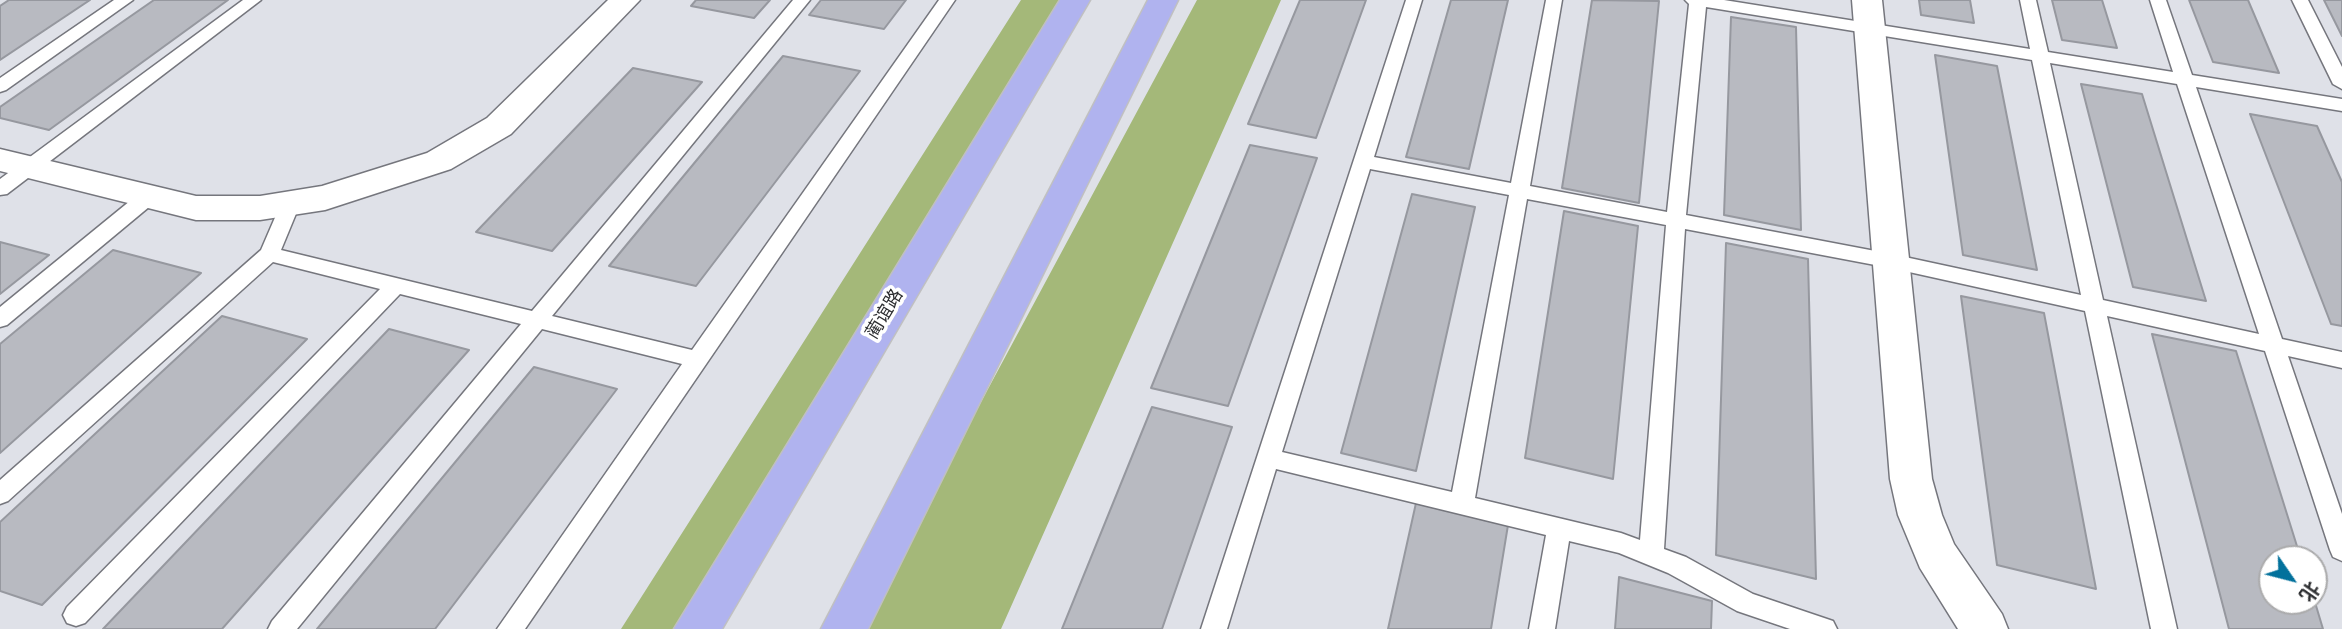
<!DOCTYPE html>
<html>
<head>
<meta charset="utf-8">
<style>
	body { margin:0 }
	#map { position:relative; width:2342px; height:629px; overflow:hidden; background:#dfe1e8; font-family:Overpass,"Noto Sans SC",sans-serif }
	canvas { display:block }
	.north { position:absolute; left:2258px; top:545px; width:70px; height:70px; box-sizing:border-box; background:#fff; border:2px solid #ababac; border-radius:50%; rotate:125deg; font-size:19px; font-weight:700; line-height:28px; text-align:center; color:#2c2d30 }
	.north::after { content:''; display:block; margin:auto; width:24px; height:32px; background:#02719c; clip-path:polygon(50% 0,100% 100%,50% 72%,0 100%) }
</style>
</head>
<body>
<div id="map">
<canvas width="2342" height="629"></canvas>
<div class="north">北</div>
</div>
<script>
const g = document.querySelector('canvas').getContext('2d');
g.lineJoin = 'round';
function fill(path, color) {
  g.fillStyle = color;
  g.fill(path, 'evenodd');
}
function poly(rows) {
  const path = new Path2D();
  for (const r of rows) {
    path.moveTo(r[0], r[1]);
    for (let i = 2; i < r.length; i += 2) path.lineTo(r[i], r[i + 1]);
  }
  return path;
}
function trace(path, color, width, dash) {
  g.strokeStyle = color;
  g.lineWidth = width;
  g.lineCap = dash ? 'butt' : 'round';
  g.setLineDash(dash || []);
  g.stroke(path);
}
function write(font, color, halo, rows, align = 'center') {
  g.font = font + ' Overpass,"Noto Sans SC",sans-serif';
  g.lineWidth = 7;
  g.setLineDash([]);
  g.textBaseline = 'middle';
  g.strokeStyle = halo;
  g.fillStyle = color;
  for (const [text, x, y, turn = 0] of rows) {
    g.save();
    g.translate(x, y);
    g.rotate((+turn || 0) * Math.PI / 180);
    g.textAlign = isNaN(turn) ? turn : align;
    if (halo) g.strokeText(text, 0, 0);
    g.fillText(text, 0, 0);
    g.restore();
  }
}
fill(poly([
	[1021,0,1081,0,705,629,621,629],
	[1197,0,1281,0,1001,629,859,629]
]), '#a4b879');
const building = poly([
	[9,0,90,0,0,60,0,6,9,0],
	[154,0,228,0,49,130,0,118,0,107,154,0],
	[696,0,770,0,754,18,691,6,696,0],
	[821,0,906,0,884,29,809,15,821,0],
	[1300,0,1366,0,1316,138,1248,124,1300,0],
	[1451,0,1508,0,1469,169,1406,157,1451,0],
	[1592,0,1659,1,1639,203,1562,188,1592,0],
	[1919,0,1970,0,1974,23,1921,15,1919,0],
	[2052,0,2102,0,2117,48,2062,40,2052,0],
	[2189,0,2248,0,2279,73,2213,62,2189,0],
	[2324,0,2342,0,2342,36,2324,0],
	[1731,17,1796,27,1801,230,1724,215,1731,17],
	[1935,55,1997,66,2037,270,1963,255,1935,55],
	[783,56,860,71,696,286,609,266,783,56],
	[633,68,702,82,552,251,476,232,633,68],
	[2081,84,2142,94,2206,301,2133,287,2081,84],
	[2250,114,2317,126,2342,182,2342,326,2331,324,2250,114],
	[1250,145,1317,158,1228,406,1151,388,1250,145],
	[1412,194,1475,207,1416,471,1341,453,1412,194],
	[1564,211,1638,226,1613,479,1525,458,1564,211],
	[0,242,49,255,0,294,0,242],
	[1726,243,1808,259,1816,579,1716,555,1726,243],
	[113,250,201,273,0,453,0,344,113,250],
	[1961,296,2044,313,2096,589,1997,565,1961,296],
	[222,316,307,339,42,605,0,591,0,522,222,316],
	[389,329,469,350,222,629,103,629,389,329],
	[2152,334,2236,351,2301,559,2272,559,2272,601,2314,599,2323,629,2229,629,2152,334],
	[534,367,617,389,435,629,317,629,534,367],
	[1152,407,1232,427,1162,629,1062,629,1152,407],
	[1416,503,1508,525,1491,629,1388,629,1416,503],
	[1619,577,1712,601,1711,629,1615,629,1619,577]
]);
fill(building, '#b8bac1');
trace(building, '#96989f', 2);
const service = poly([
	[114,0,133,0,6,90,0,92,0,78,114,0],
	[243,0,261,0,7,194,0,195,0,179,243,0],
	[793,0,810,0,552,316,692,350,939,0,955,0,525,629,497,629,682,364,542,329,297,629,268,629,272,621,521,324,400,294,85,623,76,626,67,623,63,615,67,607,380,289,273,262,8,501,0,504,0,480,261,250,283,199,290,197,297,199,300,204,281,250,532,311,793,0],
	[1406,0,1422,0,1374,157,1511,183,1546,0,1562,0,1530,186,1667,212,1689,4,1685,0,1724,0,2030,49,2020,0,2036,0,2048,52,2173,72,2150,0,2166,0,2192,75,2342,99,2342,111,2196,87,2282,339,2342,352,2342,368,2288,356,2342,514,2342,561,2333,557,2330,550,2265,351,2107,316,2177,629,2151,629,2085,311,1891,268,1685,229,1664,549,1686,557,1753,594,1833,621,1837,629,1790,629,1737,611,1668,573,1619,553,1569,541,1555,629,1529,629,1546,535,1276,469,1227,629,1201,629,1406,0],
	[1706,7,2032,60,2081,295,1891,254,1686,215,1706,7],
	[2050,63,2177,84,2259,334,2103,300,2050,63],
	[1370,169,1509,195,1452,492,1282,452,1370,169],
	[1527,199,1666,225,1640,540,1621,533,1475,498,1527,199],
	[2292,0,2308,0,2342,67,2342,89,2333,84,2292,0],
	[148,190,155,192,158,197,155,202,7,325,0,327,0,307,141,192,148,190]
]);
const minor = poly([
	[608,0,640,0,511,134,451,169,325,210,260,220,196,220,0,171,0,149,196,196,260,196,322,186,427,153,487,118,608,0],
	[1852,0,1882,0,1932,479,1942,515,1954,544,2002,614,2008,629,1958,629,1920,568,1898,515,1890,479,1852,0]
]);
const primary = poly([
	[1060,0,1090,0,722,629,674,629,1060,0],
	[1148,0,1178,0,868,629,821,629,1148,0]
]);
trace(service, '#75767d', 3);
trace(minor, '#75767d', 3);
trace(primary, '#c0c0c1', 3);
fill(service, '#fff');
fill(minor, '#fff');
fill(primary, '#b0b3ef');
write('18px', '#2c2d30', '#fff', [
	["蔺谊路",886,315,-59]
]);
</script>
</body>
</html>
